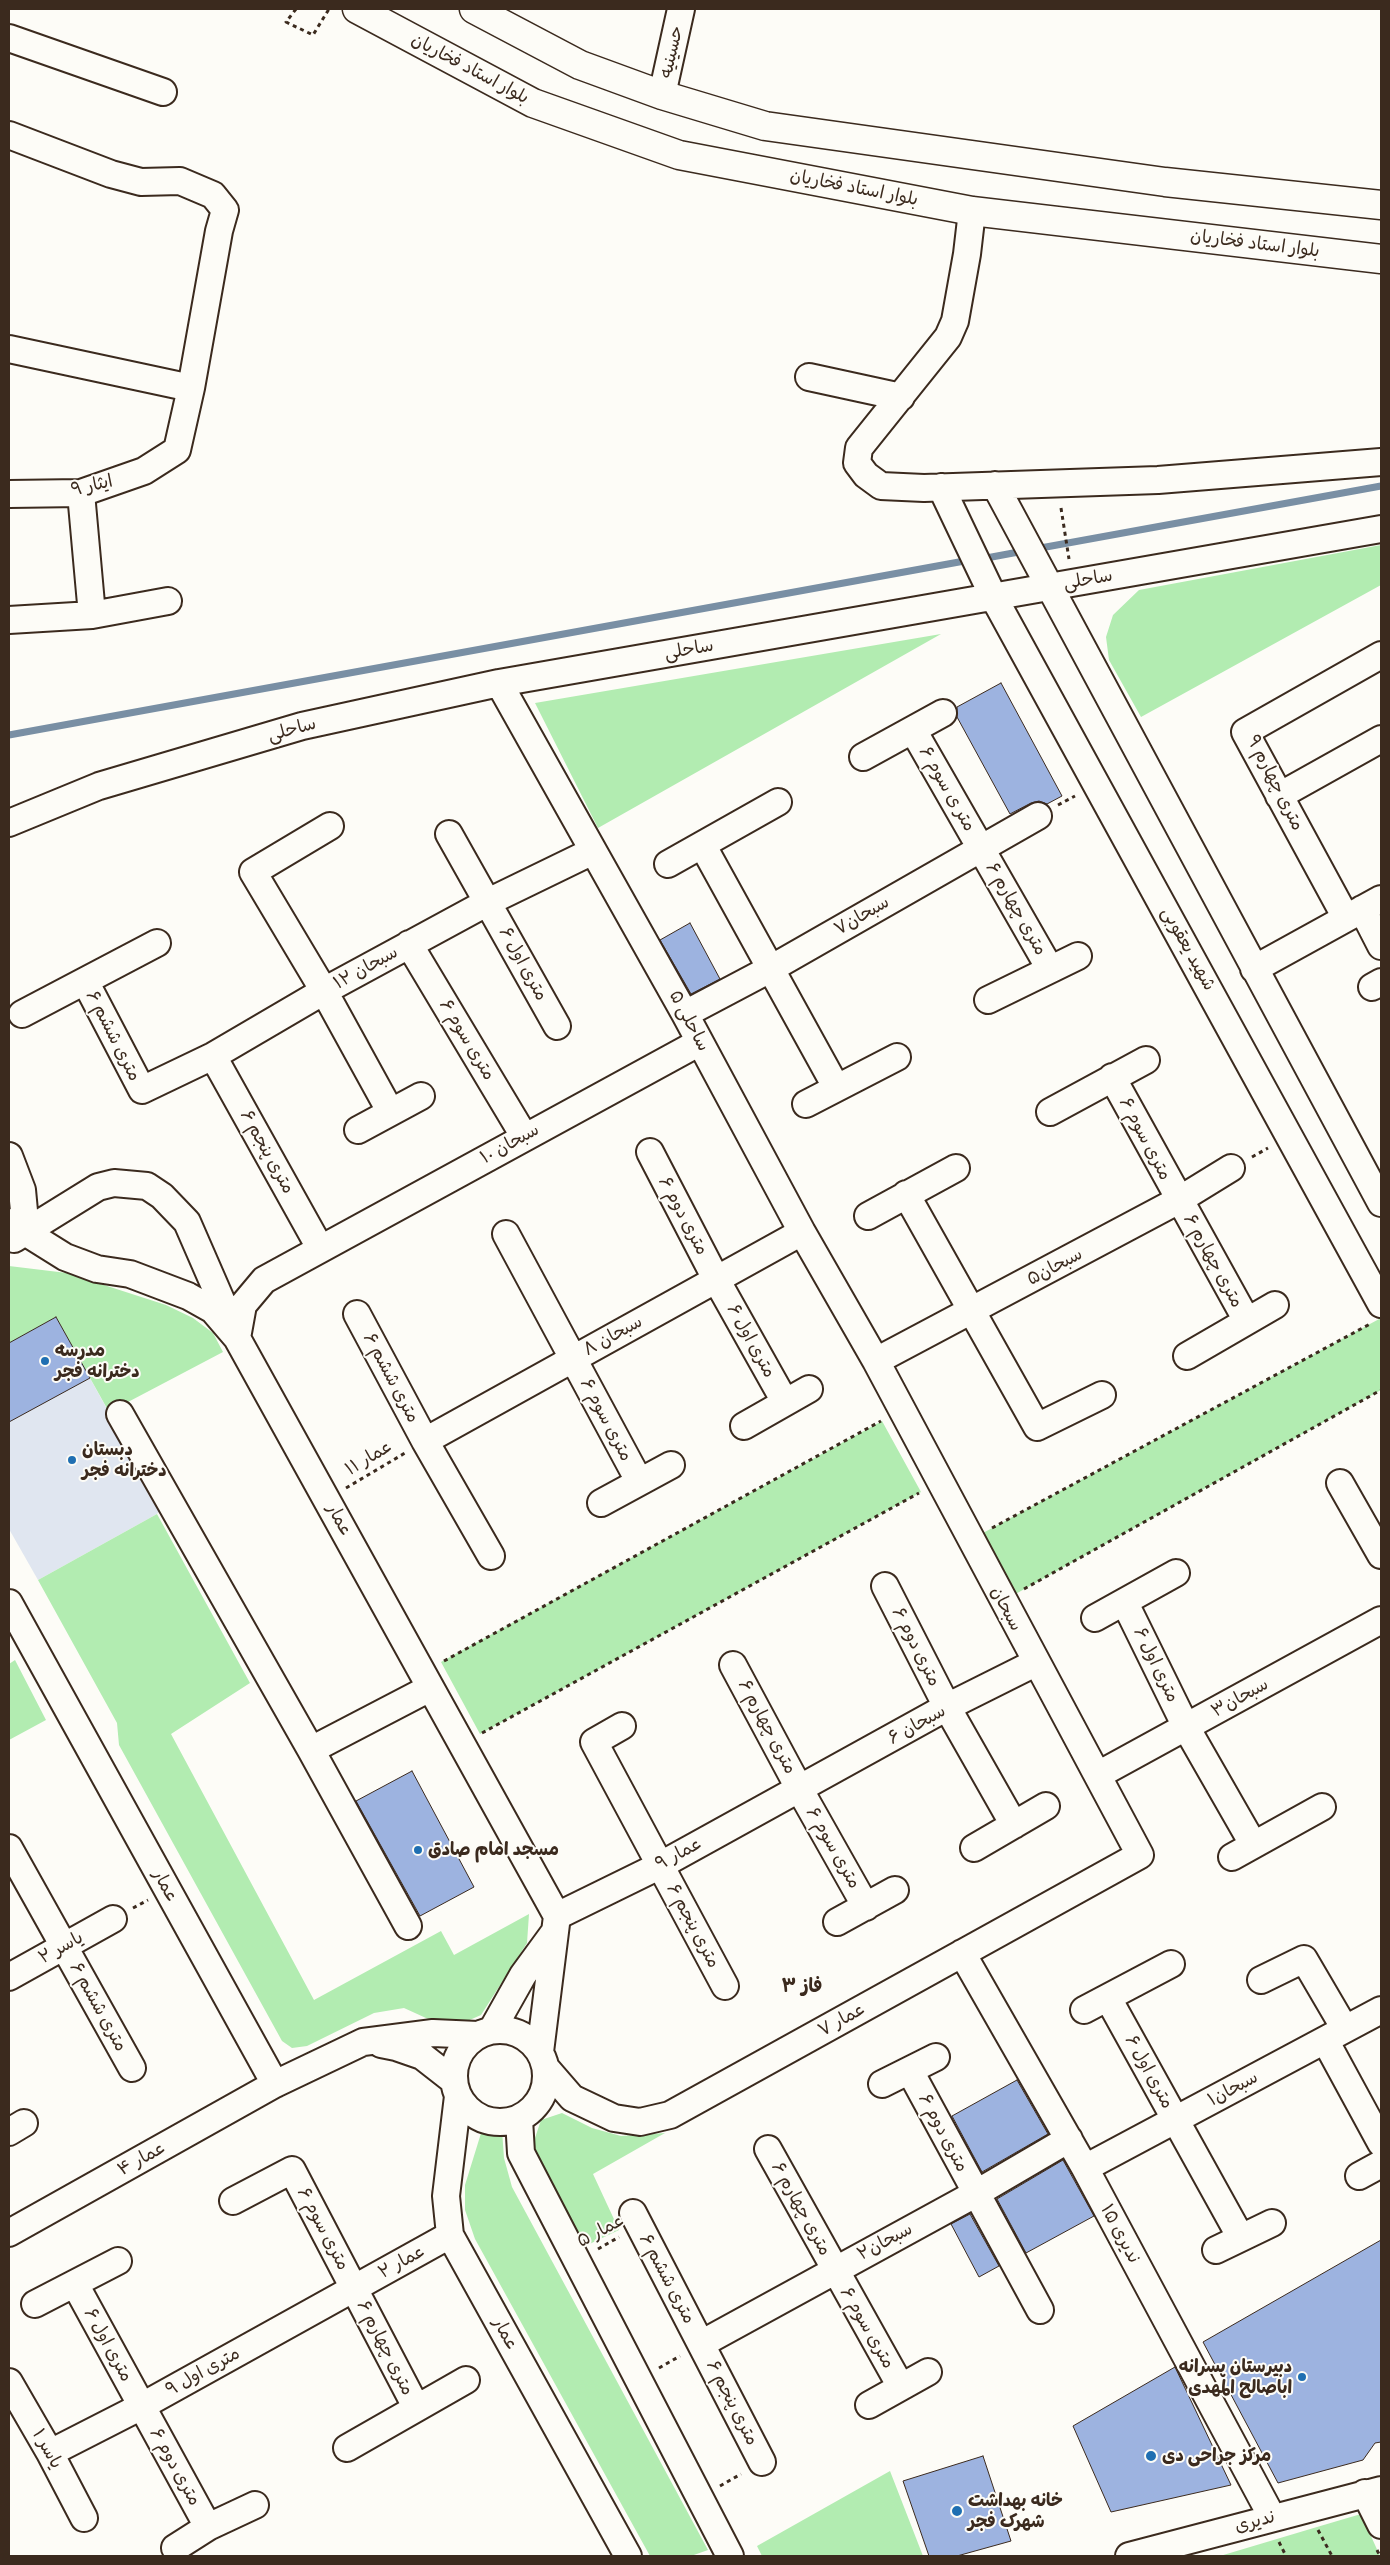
<!DOCTYPE html>
<html>
<head>
<meta charset="utf-8">
<style>
	body { margin:0 }
	#map { position:relative; width:1390px; height:2565px; overflow:hidden; background:#fdfcf7; font-family:"Patrick Hand",sans-serif }
	canvas { display:block }
	.frame { position:absolute; inset:0; border:10px solid #3b2a1e; pointer-events:none }
</style>
</head>
<body>
<div id="map">
<canvas width="1390" height="2565"></canvas>
<div class="frame"></div>
</div>
<script>
const g = document.querySelector('canvas').getContext('2d');
g.lineJoin = 'round';
function fill(path, color) {
  g.fillStyle = color;
  g.fill(path, 'evenodd');
}
function poly(rows) {
  const path = new Path2D();
  for (const r of rows) {
    if (r.length === 3) {
      path.moveTo(r[0] + r[2], r[1]);
      path.arc(r[0], r[1], r[2], 0, 2 * Math.PI);
      continue;
    }
    path.moveTo(r[0], r[1]);
    for (let i = 2; i < r.length; i += 2) path.lineTo(r[i], r[i + 1]);
  }
  return path;
}
function trace(path, color, width, dash) {
  g.strokeStyle = color;
  g.lineWidth = width;
  g.lineCap = dash ? 'butt' : 'round';
  g.setLineDash(dash || []);
  g.stroke(path);
}
function write(font, color, halo, rows, align = 'center') {
  g.font = font + ' "Patrick Hand","Playpen Sans Arabic",sans-serif';
  g.lineWidth = 4;
  g.setLineDash([]);
  g.textBaseline = 'middle';
  g.strokeStyle = halo;
  g.fillStyle = color;
  for (const [text, x, y, turn = 0] of rows) {
    g.save();
    g.translate(x, y);
    g.rotate((+turn || 0) * Math.PI / 180);
    g.textAlign = isNaN(turn) ? turn : align;
    if (halo) g.strokeText(text, 0, 0);
    g.fillText(text, 0, 0);
    g.restore();
  }
}
fill(poly([
	[56,1317,162,1508,157,1514,38,1580,9,1529,9,1343]
]), '#e0e6f0');
fill(poly([
	[1381,545,1381,585,1141,717,1109,660,1106,637,1113,615,1139,590],
	[941,634,598,828,535,703],
	[9,1266,67,1273,166,1305,193,1318,213,1333,223,1352,109,1412,56,1317,9,1343],
	[1381,1318,1381,1390,1003,1601,970,1540],
	[882,1421,921,1492,480,1734,441,1662],
	[157,1514,250,1683,171,1734,314,2000,441,1931,454,1955,529,1914,527,1943,481,2015,465,2022,437,2023,404,2008,374,2013,307,2046,292,2048,282,2041,119,1745,117,1723,38,1580],
	[15,1660,46,1720,9,1740,9,1664],
	[562,2113,592,2128,621,2136,665,2133,593,2174,619,2230,579,2249,535,2157,535,2138,541,2120],
	[491,2126,502,2130,504,2158,512,2187,708,2550,691,2556,650,2556,475,2239,465,2210,465,2185,482,2130],
	[890,2471,923,2556,762,2556,757,2546],
	[1361,2514,1380,2556,1220,2556,1317,2527]
]), '#b2ecb1');
trace(poly([
	[1035,549,1381,486],
	[981,559,1024,551],
	[9,735,970,560]
]), '#798fa4', 7);
const building = poly([
	[1001,683,1062,796,1047,804,1039,801,1031,803,1010,814,957,717,957,707,1001,683],
	[690,923,720,979,691,994,660,940,690,923],
	[56,1317,90,1378,9,1422,9,1343,56,1317],
	[412,1771,474,1887,420,1916,356,1801,412,1771],
	[1017,2080,1048,2134,982,2172,952,2116,1017,2080],
	[1063,2160,1094,2216,1026,2253,997,2199,1063,2160],
	[970,2214,999,2266,979,2277,951,2224,970,2214],
	[1381,2240,1381,2442,1375,2443,1363,2460,1278,2483,1203,2342,1381,2240],
	[1175,2367,1231,2485,1111,2512,1073,2426,1175,2367],
	[983,2456,1011,2541,957,2556,929,2556,903,2481,983,2456]
]);
fill(building, '#9db3e0');
trace(building, '#3b2a1e', 1);
const minor = poly([
	[9,38,163,92],
	[662,95,681,9],
	[9,135,111,174,141,182,180,181,213,195,225,210,219,231,191,388,177,450,144,471,81,493,9,494],
	[972,211,967,254,955,321,948,337,859,448,857,463,866,475,881,486,924,488,1158,480,1381,462],
	[9,349,191,388],
	[809,377,901,397],
	[995,485,1381,1203],
	[941,487,993,596,1381,1304],
	[81,493,92,615],
	[9,620,92,615,168,601],
	[499,683,685,1014,802,1232,876,1361,1140,1855,670,2115,640,2122,614,2118,572,2098,546,2068],
	[913,730,1050,969],
	[863,757,943,713],
	[1279,796,1381,739],
	[9,823,99,786,302,726,499,683,1381,529],
	[330,826,253,872,324,991,390,1111],
	[449,834,557,1026],
	[703,846,836,1087],
	[668,864,778,802],
	[1362,909,1381,946],
	[1346,918,1245,732,1381,655],
	[409,944,524,1136],
	[1254,969,1381,899],
	[85,981,142,1090,213,1056,324,991,488,902,593,851],
	[1372,987,1381,982],
	[988,1000,1078,956],
	[22,1014,157,943],
	[685,1014,772,968,1038,816],
	[213,1056,320,1248],
	[1112,1077,1247,1321],
	[806,1104,897,1057],
	[1050,1112,1146,1060],
	[358,1130,421,1096],
	[650,1152,716,1279,785,1402],
	[9,1156,22,1190,26,1232],
	[906,1194,1037,1427,1102,1395],
	[868,1216,956,1168],
	[9,1222,65,1257,97,1269,130,1274,188,1296,213,1310,237,1338,557,1916,540,2052],
	[506,1234,639,1481],
	[14,1239,98,1187,114,1183,147,1186,162,1196,187,1222,231,1323],
	[357,1314,425,1441,491,1556],
	[237,1338,243,1305,264,1280,700,1042],
	[1187,1356,1275,1305],
	[876,1361,1179,1200,1231,1168],
	[120,1414,311,1750,408,1926],
	[744,1426,809,1389],
	[425,1441,802,1232],
	[1340,1483,1381,1555],
	[601,1503,671,1465],
	[885,1586,947,1707,1014,1825],
	[9,1603,275,2084],
	[1125,1603,1186,1727,1253,1844],
	[1095,1618,1176,1573],
	[733,1665,800,1790,866,1907],
	[622,1726,594,1742,725,1986],
	[311,1750,430,1688],
	[1098,1775,1381,1620],
	[9,1848,132,2068],
	[974,1848,1046,1806],
	[1232,1857,1322,1807],
	[557,1916,661,1865,947,1707,1035,1663],
	[837,1922,895,1890],
	[962,1953,1085,2168,1272,2517],
	[9,1977,113,1919],
	[1261,1980,1304,1959,1345,2029],
	[1108,1998,1241,2238],
	[1084,2010,1171,1964],
	[500,2076,46],
	[492,2030,523,1975,553,1934],
	[1325,2040,1381,2143],
	[381,2044,396,2047,422,2056,454,2081],
	[910,2071,1040,2310],
	[882,2084,936,2057],
	[458,2096,446,2196,450,2235,628,2556],
	[519,2119,521,2153,730,2556],
	[9,2132,24,2123],
	[768,2149,901,2387],
	[1085,2168,1381,2010],
	[1359,2176,1381,2164],
	[233,2201,292,2170,416,2407],
	[633,2213,762,2462],
	[9,2233,275,2084,363,2042,433,2033,478,2035],
	[1216,2250,1272,2223],
	[75,2284,208,2527],
	[35,2304,118,2261],
	[701,2344,975,2194,1069,2139],
	[9,2382,50,2453,84,2518],
	[869,2405,928,2372],
	[347,2448,466,2380],
	[50,2453,142,2406,450,2235],
	[1365,2493,1381,2525],
	[175,2548,208,2527,255,2505],
	[1129,2556,1381,2490]
]);
const major = poly([
	[357,9,533,103,679,155,972,211,1381,259],
	[474,9,580,65,662,95,765,126,1165,182,1381,205]
]);
trace(minor, '#3b2a1e', 30);
trace(major, '#3b2a1e', 31);
trace(poly([
	[296,9,286,22,313,35,329,9],
	[1061,508,1069,559],
	[1058,805,1075,796],
	[1252,1157,1268,1148],
	[346,1488,405,1453],
	[992,1528,1370,1324],
	[1024,1589,1381,1390],
	[444,1661,881,1421],
	[482,1733,919,1493],
	[133,1908,148,1900],
	[598,2249,619,2237],
	[659,2368,680,2356],
	[720,2486,741,2474],
	[1318,2530,1332,2556],
	[1279,2542,1286,2556],
	[1377,2550,1380,2556]
]), '#3b2a1e', 3, [4, 4]);
trace(minor, '#fdfcf7', 26);
trace(major, '#fdfcf7', 28);
for (const [x, y, r, color] of [
	[45,1361,5,"#1f6fb2"],
	[72,1460,5,"#1f6fb2"],
	[418,1850,5,"#1f6fb2"],
	[1302,2377,5,"#1f6fb2"],
	[1151,2456,6,"#1f6fb2"],
	[957,2511,6,"#1f6fb2"]
]) {
  const dot = new Path2D();
  dot.arc(x, y, r, 0, 2 * Math.PI);
  g.fillStyle = color;
  g.fill(dot);
  trace(dot, '#fdfcf7', 2);
}
write('18px', '#3b2a1e', '#fdfcf7', [
	["حسینیه",672,52,-77],
	["بلوار استاد فخاریان",470,69,28],
	["بلوار استاد فخاریان",854,188,11],
	["بلوار استاد فخاریان",1255,244,7],
	["ایثار ۹",92,486,-13],
	["ساحلی",1088,580,-10],
	["ساحلی",689,650,-10],
	["ساحلی",292,730,-15],
	["۹ متری چهارم",1275,783,63],
	["۶ متر ی سوم",947,789,60],
	["۶ متری چهارم",1016,909,60],
	["سبحان۷",862,916,-30],
	["شهید یعقوبی",1188,949,61],
	["۶ متری اول",523,964,61],
	["سبحان ۱۲",366,968,-29],
	["ساحلی ۵",689,1021,62],
	["۶ متری ششم",113,1036,63],
	["۶ متری سوم",467,1040,59],
	["۶ متری سوم",1145,1139,62],
	["سبحان ۱۰",510,1144,-29],
	["۶ متری پنجم",267,1152,61],
	["۶ متری دوم",683,1216,62],
	["۶ متری چهارم",1213,1261,61],
	["سبحان۵",1055,1267,-28],
	["سبحان ۸",613,1336,-29],
	["۶ متری اول",751,1341,61],
	["۶ متری ششم",391,1378,62],
	["۶ متری سوم",606,1420,62],
	["عمار ۱۱",369,1458,-31],
	["عمار",339,1520,61],
	["سبحان",1006,1609,62],
	["۶ متری دوم",916,1647,63],
	["۶ متری اول",1156,1665,64],
	["سبحان۳",1240,1698,-29],
	["سبحان ۶",917,1725,-29],
	["۶ متری چهارم",767,1727,62],
	["۶ متری سوم",833,1848,60],
	["عمار ۹",679,1854,-28],
	["عمار",165,1886,61],
	["۶ متری پنجم",693,1926,62],
	["یاسر ۲",61,1948,-29],
	["۶ متری ششم",98,2007,61],
	["عمار ۷",842,2020,-29],
	["۶ متری اول",1149,2072,61],
	["سبحان۱",1233,2089,-28],
	["۶ متری دوم",943,2133,62],
	["عمار ۴",142,2159,-29],
	["۶ متری چهارم",801,2209,61],
	["۶ متری سوم",323,2229,62],
	["عمار ۵",601,2231,-28],
	["ندیری ۱۵",1120,2234,62],
	["سبحان۲",885,2242,-28],
	["عمار ۲",402,2262,-29],
	["۶ متری ششم",667,2279,62],
	["۶ متری سوم",867,2328,60],
	["عمار",505,2334,61],
	["۶ متری اول",108,2345,61],
	["۶ متری چهارم",385,2348,63],
	["۹ متری اول",203,2372,-29],
	["۶ متری پنجم",732,2403,63],
	["یاسر ۱",47,2449,60],
	["۶ متری دوم",175,2467,61],
	["ندیری",1255,2522,-15]
]);
write('bold 18px', '#3b2a1e', '#fdfcf7', [
	["مدرسه",55,1351],
	["دخترانه فجر",55,1372],
	["دبستان",82,1450],
	["دخترانه فجر",82,1471],
	["مسجد امام صادق",428,1850],
	["دبیرستان پسرانه",1292,2367,"right"],
	["اباصالح المهدی",1292,2388,"right"],
	["مرکز جراحی دی",1162,2456],
	["خانه بهداشت",968,2501],
	["شهرک فجر",968,2522]
], 'left');
write('bold 19px', '#3b2a1e', '#fdfcf7', [
	["فاز ۳",802,1987]
]);
</script>
</body>
</html>
